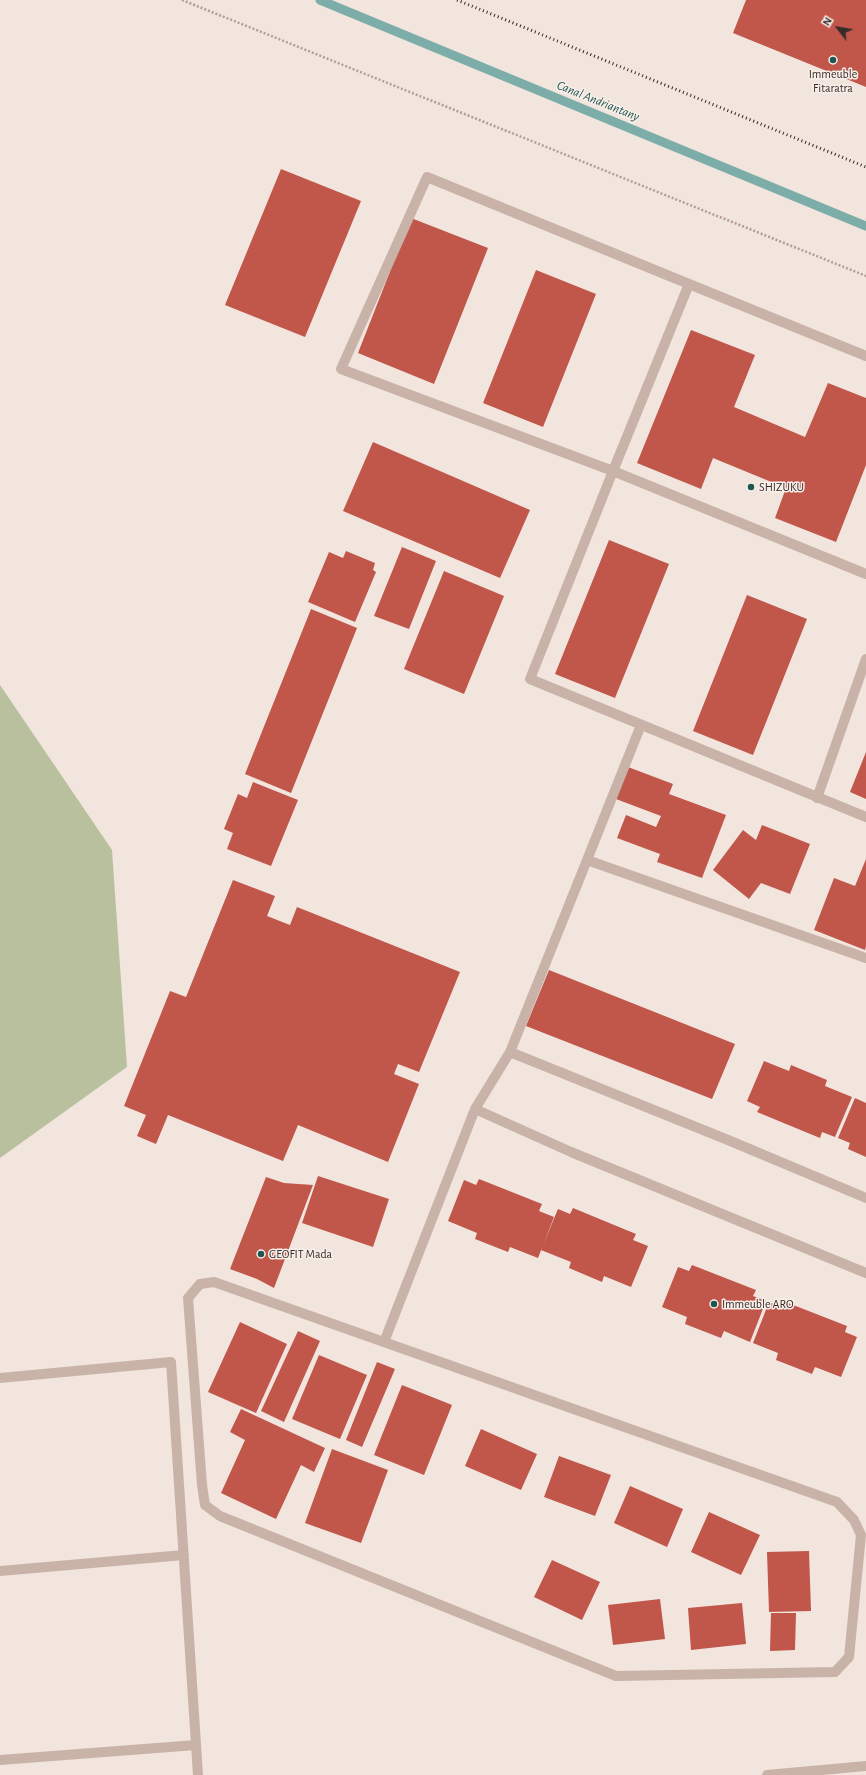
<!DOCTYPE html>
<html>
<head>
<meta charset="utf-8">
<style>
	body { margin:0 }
	#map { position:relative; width:866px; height:1775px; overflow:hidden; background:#f1e5dd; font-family:"Alegreya Sans",sans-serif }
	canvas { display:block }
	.north { position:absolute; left:818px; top:8px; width:40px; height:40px; -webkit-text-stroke:3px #f9efe9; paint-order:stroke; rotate:301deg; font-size:11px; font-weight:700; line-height:16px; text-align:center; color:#362b29 }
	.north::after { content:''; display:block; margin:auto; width:14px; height:18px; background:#362b29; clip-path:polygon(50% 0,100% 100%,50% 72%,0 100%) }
</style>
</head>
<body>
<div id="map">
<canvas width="866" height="1775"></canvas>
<div class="north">N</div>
</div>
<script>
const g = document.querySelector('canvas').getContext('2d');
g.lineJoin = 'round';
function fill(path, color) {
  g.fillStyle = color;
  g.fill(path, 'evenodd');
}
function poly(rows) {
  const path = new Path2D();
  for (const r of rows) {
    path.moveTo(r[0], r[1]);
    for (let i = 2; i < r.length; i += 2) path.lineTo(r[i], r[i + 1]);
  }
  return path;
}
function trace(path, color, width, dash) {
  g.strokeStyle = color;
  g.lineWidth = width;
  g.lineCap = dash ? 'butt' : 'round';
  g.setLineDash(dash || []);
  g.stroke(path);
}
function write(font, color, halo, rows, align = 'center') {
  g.font = font + ' "Alegreya Sans",sans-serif';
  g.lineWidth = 3;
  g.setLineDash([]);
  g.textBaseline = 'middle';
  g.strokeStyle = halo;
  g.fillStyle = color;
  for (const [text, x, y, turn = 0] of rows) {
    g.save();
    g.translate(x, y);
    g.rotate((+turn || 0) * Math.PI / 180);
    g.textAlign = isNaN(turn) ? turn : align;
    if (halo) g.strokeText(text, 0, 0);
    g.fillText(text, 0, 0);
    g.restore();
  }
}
fill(poly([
	[0,685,112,850,127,1067,0,1158]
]), '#b9c09d');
trace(poly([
	[320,0,866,226]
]), '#7dada8', 9);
fill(poly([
	[746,0,866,0,866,87,733,33],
	[281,169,361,201,305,337,225,305],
	[411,218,488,248,434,384,358,353],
	[536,270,596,294,543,427,483,403],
	[691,330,755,355,734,407,805,437,828,383,866,398,866,465,836,542,775,518,786,488,713,458,701,489,637,463],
	[373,442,530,510,500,578,343,511],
	[609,540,669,564,615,698,555,674],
	[402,547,436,561,409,629,374,616],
	[346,551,375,563,373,570,376,572,355,622,308,602,329,552,343,558],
	[444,571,504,596,464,694,404,669],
	[747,595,807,619,753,755,693,731],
	[311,609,357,628,291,793,245,774],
	[866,752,866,799,850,792],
	[628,767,673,784,669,794,726,815,702,878,657,862,660,854,617,838,626,815,656,827,661,816,616,799],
	[253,782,298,800,271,866,227,849,233,833,224,829,238,794,247,798],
	[762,825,810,844,790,894,761,883,749,899,713,870,743,830,756,840],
	[866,859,866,946,865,950,814,930,834,878,855,886],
	[233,880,275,896,267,916,290,925,297,907,460,972,419,1072,398,1064,394,1074,419,1084,388,1162,298,1125,283,1161,168,1115,156,1144,137,1136,146,1115,124,1106,170,991,186,997],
	[549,970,735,1044,712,1099,526,1026],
	[764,1061,789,1071,791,1065,827,1080,825,1086,852,1097,835,1137,822,1132,820,1138,757,1112,760,1107,747,1101],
	[855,1098,866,1103,866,1157,848,1149,850,1143,838,1138],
	[318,1176,389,1199,373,1247,302,1223],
	[266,1177,284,1183,313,1185,274,1288,257,1279,230,1269],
	[479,1179,542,1204,539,1211,554,1217,538,1258,510,1247,508,1252,475,1239,477,1233,448,1221,464,1180,476,1185],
	[573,1208,636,1234,633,1240,648,1246,631,1287,604,1276,602,1282,569,1268,571,1262,541,1250,558,1209,570,1214],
	[692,1265,756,1290,753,1296,766,1301,750,1342,724,1331,721,1338,685,1324,687,1317,662,1307,678,1267,689,1271],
	[783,1301,847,1326,845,1332,857,1337,841,1377,815,1367,812,1374,776,1360,778,1353,753,1343,769,1302,781,1307],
	[240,1322,287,1344,256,1413,208,1392],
	[298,1331,320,1341,284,1422,261,1411],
	[319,1355,367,1375,340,1439,292,1419],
	[377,1362,395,1369,362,1447,346,1440],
	[402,1385,452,1405,424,1475,374,1455],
	[241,1409,325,1448,314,1472,301,1465,276,1519,221,1493,245,1440,230,1432],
	[481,1429,537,1454,521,1490,465,1466],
	[332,1449,388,1470,361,1543,305,1523],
	[559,1456,611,1475,595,1516,544,1497],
	[630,1486,683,1509,667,1547,614,1523],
	[709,1512,760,1535,741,1575,691,1552],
	[809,1551,811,1611,769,1612,767,1552],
	[552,1560,600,1582,582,1620,534,1597],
	[660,1599,665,1639,613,1645,608,1605],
	[742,1603,746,1644,691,1650,688,1608],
	[771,1613,796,1613,795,1650,770,1651]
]), '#c1564b');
trace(poly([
	[182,0,866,276]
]), '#b59d93', 2.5, [2, 2]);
trace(poly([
	[689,284,613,471,341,369,427,177,689,284,866,356],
	[866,574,613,471,530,679,866,817],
	[817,798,866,659],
	[587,860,641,725],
	[510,1052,728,1140,866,1198],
	[475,1109,571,1152,866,1273],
	[214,1282,837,1502,854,1520,861,1535,849,1657,835,1672,616,1676,220,1516,205,1505,202,1485,188,1298,200,1284,214,1282],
	[384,1342,475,1109,510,1052,587,860,866,958],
	[0,1378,171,1362,198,1775],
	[0,1571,184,1555],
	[0,1760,196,1745],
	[767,1775,866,1766]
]), '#c9b3a9', 10);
trace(poly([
	[457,0,866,167]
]), '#362b29', 3, [1, 3]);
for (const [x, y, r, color] of [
	[833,60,4,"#205652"],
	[751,487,4,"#205652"],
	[261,1254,4,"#205652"],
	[714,1304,4,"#205652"]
]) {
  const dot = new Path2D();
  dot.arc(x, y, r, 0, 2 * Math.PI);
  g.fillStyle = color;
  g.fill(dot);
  trace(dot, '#f9efe9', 1.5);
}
write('12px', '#362b29', '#f9efe9', [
	["Immeuble",833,74,"center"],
	["Fitaratra",833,88,"center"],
	["SHIZUKU",759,487],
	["GEOFIT Mada",269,1254],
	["Immeuble ARO",722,1304]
], 'left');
write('italic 13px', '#205652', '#f9efe9', [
	["Canal Andriantany",598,101,22]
]);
</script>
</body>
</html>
